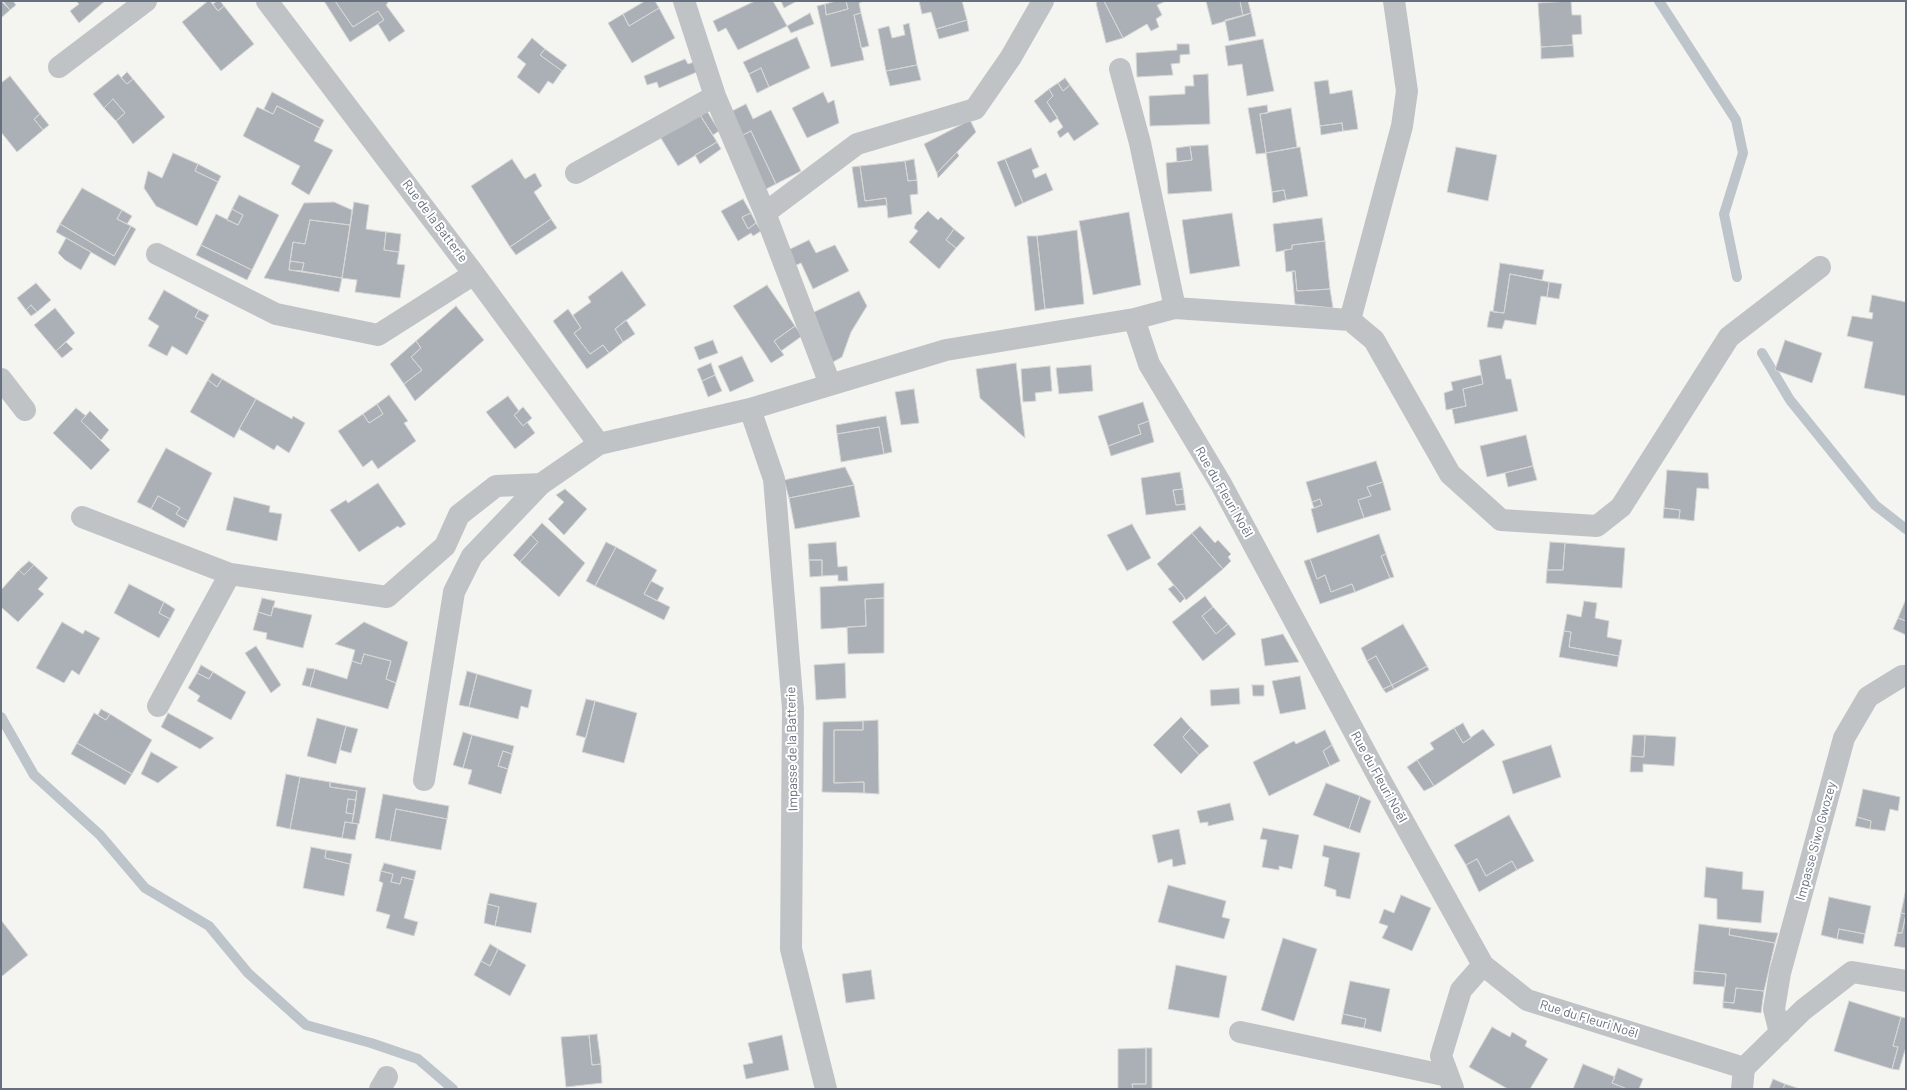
<!DOCTYPE html>
<html>
<head>
<meta charset="utf-8">
<style>
	body { margin:0 }
	#map { position:relative; width:1907px; height:1090px; overflow:hidden; background:#f4f4f1; font-family:Barlow,sans-serif }
	canvas { display:block }
	.frame { position:absolute; inset:0; border:2px solid #66707f; pointer-events:none }
</style>
</head>
<body>
<div id="map">
<canvas width="1907" height="1090"></canvas>
<div class="frame"></div>
</div>
<script>
const g = document.querySelector('canvas').getContext('2d');
g.lineJoin = 'round';
function poly(rows) {
  const path = new Path2D();
  for (const r of rows) {
    path.moveTo(r[0], r[1]);
    for (let i = 2; i < r.length; i += 2) path.lineTo(r[i], r[i + 1]);
  }
  return path;
}
function trace(path, color, width, dash) {
  g.strokeStyle = color;
  g.lineWidth = width;
  g.lineCap = dash ? 'butt' : 'round';
  g.setLineDash(dash || []);
  g.stroke(path);
}
function fill(path, color) {
  g.fillStyle = color;
  g.fill(path, 'evenodd');
}
function write(font, color, halo, rows, align = 'center') {
  g.font = font + ' Barlow,sans-serif';
  g.lineWidth = 4;
  g.setLineDash([]);
  g.textBaseline = 'middle';
  g.strokeStyle = halo;
  g.fillStyle = color;
  for (const [text, x, y, turn = 0] of rows) {
    g.save();
    g.translate(x, y);
    g.rotate((+turn || 0) * Math.PI / 180);
    g.textAlign = isNaN(turn) ? turn : align;
    if (halo) g.strokeText(text, 0, 0);
    g.fillText(text, 0, 0);
    g.restore();
  }
}
trace(poly([
	[1659,1,1736,120,1743,153,1724,214,1737,277],
	[1762,353,1790,400,1875,505,1906,529],
	[1,717,34,775,100,835,145,888,209,926,248,973,306,1025,371,1043,418,1059,453,1089]
]), '#bdc4ca', 10);
const building = poly([
	[1,1,10,10,1,18,1,1],
	[3,1,13,1,16,5,10,10,3,1],
	[76,1,105,1,79,23,70,11,79,4,76,1],
	[208,1,210,1,218,11,224,6,254,44,221,71,182,22,208,1],
	[217,1,220,1,224,6,218,11,213,4,217,1],
	[324,1,335,1,353,27,378,11,384,20,350,42,324,1],
	[335,1,389,1,386,5,405,31,389,42,378,24,384,20,378,11,353,27,335,1],
	[645,1,655,1,659,8,629,26,623,14,645,1],
	[755,1,773,1,787,26,738,50,726,28,718,32,713,21,755,1],
	[781,1,797,1,784,8,781,1],
	[836,1,846,1,848,9,826,15,825,4,836,1],
	[846,1,864,1,859,3,861,13,854,15,864,60,831,67,817,6,825,4,826,15,848,9,846,1],
	[919,1,962,1,967,20,936,29,931,12,922,14,919,1],
	[1099,1,1104,1,1123,38,1106,43,1096,3,1099,1],
	[1104,1,1166,1,1157,5,1162,15,1156,19,1159,27,1151,31,1147,24,1123,38,1104,1],
	[1206,1,1240,1,1243,16,1212,25,1206,1],
	[1240,1,1248,1,1251,13,1243,16,1240,1],
	[1571,1,1572,15,1581,15,1582,34,1572,35,1573,45,1541,47,1538,3,1571,1],
	[659,8,675,38,632,63,608,23,623,14,629,26,659,8],
	[810,13,814,24,791,33,787,26,810,13],
	[861,13,869,46,861,48,854,15,861,13],
	[1251,13,1256,36,1229,41,1225,20,1251,13],
	[967,20,969,31,939,39,936,29,967,20],
	[909,23,917,65,886,71,878,29,889,26,892,38,905,35,903,25,909,23],
	[797,37,810,68,769,87,761,68,749,74,743,62,797,37],
	[532,38,545,49,540,55,562,71,553,84,548,81,539,94,517,77,526,64,517,57,532,38],
	[1263,39,1274,91,1247,96,1242,64,1228,66,1225,46,1263,39],
	[1177,44,1189,44,1190,54,1180,55,1180,63,1171,64,1173,75,1137,77,1136,53,1177,50,1177,44],
	[1573,45,1574,57,1541,59,1541,47,1573,45],
	[545,49,567,65,562,71,540,55,545,49],
	[685,59,688,64,694,62,697,72,659,88,657,82,647,85,644,76,685,59],
	[917,65,921,80,890,86,886,71,917,65],
	[761,68,769,87,757,93,749,74,761,68],
	[127,72,133,79,127,84,121,78,127,72],
	[118,74,127,84,133,79,165,117,133,144,116,121,125,113,113,99,104,108,93,94,118,74],
	[1208,74,1210,124,1150,126,1149,96,1185,94,1185,86,1194,86,1193,75,1208,74],
	[10,76,40,114,34,119,43,130,17,152,1,132,1,83,10,76],
	[1065,78,1070,85,1063,91,1058,83,1065,78],
	[1328,80,1330,94,1352,90,1358,129,1343,131,1342,123,1320,126,1314,82,1328,80],
	[1058,83,1063,91,1070,85,1099,124,1074,141,1068,132,1060,138,1057,132,1063,127,1047,102,1053,96,1049,89,1058,83],
	[1049,89,1053,96,1047,102,1058,118,1050,123,1034,101,1049,89],
	[272,92,324,120,320,128,277,106,273,114,264,109,272,92],
	[823,92,828,103,834,100,839,123,807,138,792,108,823,92],
	[113,99,125,113,116,121,104,108,113,99],
	[746,104,753,119,771,110,801,171,776,184,751,131,739,137,728,113,746,104],
	[1267,105,1268,113,1260,114,1266,153,1256,154,1248,108,1267,105],
	[277,106,320,128,314,141,333,150,309,195,291,184,300,166,243,136,257,107,273,114,277,106],
	[1291,108,1297,147,1266,153,1260,114,1291,108],
	[707,111,719,131,713,135,700,115,707,111],
	[40,114,49,125,43,130,34,119,40,114],
	[700,115,717,142,678,166,659,135,700,115],
	[970,120,976,132,937,173,924,144,970,120],
	[1342,123,1343,131,1321,135,1320,126,1342,123],
	[751,131,776,184,764,190,739,137,751,131],
	[717,142,721,149,700,164,695,155,717,142],
	[1208,145,1212,191,1168,194,1166,163,1192,160,1190,146,1208,145],
	[1190,146,1192,160,1177,162,1176,148,1190,146],
	[1300,147,1308,196,1286,200,1284,190,1272,192,1266,153,1300,147],
	[1456,147,1497,155,1488,201,1447,192,1456,147],
	[1031,148,1039,167,1032,170,1035,178,1046,173,1053,190,1023,203,1005,159,1031,148],
	[957,152,959,156,938,178,937,173,957,152],
	[173,153,198,164,195,171,218,182,197,226,156,206,144,188,148,171,162,178,173,153],
	[512,159,525,179,535,173,542,186,534,192,551,219,510,247,471,186,512,159],
	[914,159,917,180,908,181,905,161,914,159],
	[1005,159,1023,203,1015,207,997,162,1005,159],
	[905,161,908,181,917,180,918,194,910,195,912,214,888,218,886,198,865,201,860,166,905,161],
	[198,164,221,176,218,182,195,171,198,164],
	[860,166,865,201,886,198,887,205,858,208,852,167,860,166],
	[82,188,122,210,117,219,131,226,114,256,60,224,82,188],
	[1284,190,1286,200,1273,203,1272,192,1284,190],
	[239,195,279,215,252,270,201,245,216,214,238,225,243,215,232,209,239,195],
	[743,199,751,213,742,217,748,229,756,223,761,231,753,236,751,233,738,241,721,211,743,199],
	[334,202,352,210,350,225,310,220,305,244,293,242,289,270,342,278,339,292,264,278,304,203,334,202],
	[354,202,369,205,366,229,386,232,384,250,399,252,397,264,405,265,400,298,355,292,357,280,342,278,354,202],
	[232,209,243,215,238,225,227,220,232,209],
	[122,210,132,216,127,224,117,219,122,210],
	[928,211,938,220,941,217,954,229,946,240,956,248,939,269,909,242,918,231,914,228,916,223,928,211],
	[1129,212,1141,285,1093,295,1079,221,1129,212],
	[751,213,756,223,748,229,742,217,751,213],
	[1232,213,1240,266,1190,274,1182,220,1232,213],
	[1322,218,1325,241,1292,245,1292,249,1276,252,1273,224,1322,218],
	[551,219,557,228,516,255,510,247,551,219],
	[310,220,350,225,342,278,302,271,304,263,290,261,293,242,305,244,310,220],
	[60,224,114,256,131,226,136,229,115,266,56,232,60,224],
	[954,229,965,238,956,248,946,240,954,229],
	[1077,230,1084,304,1045,309,1037,236,1077,230],
	[386,232,401,234,399,252,384,250,386,232],
	[1027,236,1037,236,1045,309,1035,311,1027,236],
	[66,238,91,252,81,270,65,260,58,253,66,238],
	[809,240,816,253,835,245,849,271,813,289,801,263,794,266,786,251,809,240],
	[1325,241,1330,289,1297,291,1295,271,1286,272,1284,250,1292,249,1292,245,1325,241],
	[201,245,252,270,247,280,196,255,201,245],
	[290,261,304,263,302,271,289,270,290,261],
	[1500,263,1544,270,1542,280,1510,274,1504,313,1493,312,1500,263],
	[622,271,646,305,615,329,623,342,609,353,603,345,590,354,574,333,581,328,573,315,591,302,588,297,622,271],
	[1292,271,1295,271,1297,291,1330,289,1333,308,1295,304,1292,271],
	[1510,274,1549,282,1547,297,1541,296,1536,325,1505,320,1502,329,1487,327,1490,311,1504,313,1510,274],
	[1549,282,1562,284,1559,299,1547,297,1549,282],
	[36,283,51,300,37,312,31,305,26,310,17,298,36,283],
	[767,285,795,326,774,341,784,355,771,363,733,306,767,285],
	[164,290,199,310,195,317,205,322,187,355,172,346,167,356,148,346,159,326,148,319,164,290],
	[859,291,867,306,851,332,842,357,833,362,810,314,859,291],
	[1872,295,1906,302,1906,396,1864,388,1873,342,1847,336,1852,316,1872,319,1873,313,1869,312,1872,295],
	[31,305,37,312,31,316,26,310,31,305],
	[456,306,484,340,415,401,404,384,422,370,411,357,421,348,416,341,456,306],
	[55,308,75,333,56,351,34,325,55,308],
	[568,309,581,328,574,333,590,354,603,345,609,353,587,369,553,321,568,309],
	[199,310,209,315,205,322,195,317,199,310],
	[626,320,635,334,623,342,615,329,626,320],
	[795,326,802,336,781,351,774,341,795,326],
	[713,340,718,353,699,360,694,347,713,340],
	[1785,340,1822,353,1812,383,1775,370,1785,340],
	[416,341,421,348,411,357,422,370,404,384,390,364,416,341],
	[66,342,73,349,62,358,56,351,66,342],
	[1501,355,1506,379,1511,379,1518,411,1455,424,1452,409,1466,406,1463,389,1483,384,1479,360,1501,355],
	[742,356,754,381,730,392,718,366,742,356],
	[711,363,715,375,702,381,697,369,711,363],
	[1016,363,1025,438,980,398,976,369,1016,363],
	[1091,365,1093,391,1059,394,1056,368,1091,365],
	[1050,366,1052,391,1035,393,1036,401,1023,402,1021,369,1050,366],
	[212,373,222,379,217,387,208,380,212,373],
	[715,375,722,391,708,397,702,381,715,375],
	[1481,375,1483,384,1463,389,1466,406,1446,410,1444,393,1453,390,1451,382,1481,375],
	[222,379,256,399,234,438,190,412,208,380,217,387,222,379],
	[914,389,919,423,901,425,895,392,914,389],
	[389,395,408,421,404,423,416,441,378,469,372,460,363,467,338,431,363,414,369,423,383,414,377,404,389,395],
	[508,396,519,411,514,415,523,426,527,422,535,433,515,449,486,412,508,396],
	[256,399,292,419,293,416,305,423,289,453,277,445,274,450,239,429,256,399],
	[1143,402,1149,421,1138,425,1141,434,1108,446,1098,416,1143,402],
	[377,404,383,414,369,423,363,414,377,404],
	[523,407,532,418,523,426,514,415,523,407],
	[76,408,86,416,81,421,110,450,91,470,53,433,76,408],
	[90,411,109,430,101,440,81,421,90,411],
	[886,416,892,452,884,454,879,427,837,434,836,425,886,416],
	[1149,421,1154,442,1111,456,1108,446,1141,434,1138,425,1149,421],
	[879,427,884,454,841,462,837,434,879,427],
	[1526,435,1533,466,1487,477,1480,446,1526,435],
	[166,448,212,473,188,521,176,514,180,508,158,496,151,509,137,502,166,448],
	[1376,461,1383,482,1367,487,1371,496,1358,500,1364,518,1317,533,1311,509,1322,505,1320,499,1312,502,1306,482,1376,461],
	[1533,466,1537,480,1508,487,1505,473,1533,466],
	[845,467,854,485,789,498,784,480,845,467],
	[1667,470,1708,473,1709,489,1697,488,1694,521,1679,519,1680,510,1664,508,1667,470],
	[1180,472,1183,489,1173,490,1176,505,1185,504,1186,510,1146,515,1141,478,1180,472],
	[1383,482,1391,510,1364,518,1358,500,1371,496,1367,487,1383,482],
	[378,483,406,524,400,528,398,526,359,552,330,510,346,500,348,503,378,483],
	[854,485,860,517,795,529,789,498,854,485],
	[565,489,587,509,564,535,548,519,564,502,556,495,565,489],
	[1183,489,1185,504,1176,505,1173,490,1183,489],
	[158,496,180,508,176,514,188,521,184,528,151,509,158,496],
	[234,497,270,506,269,512,282,514,277,541,226,530,234,497],
	[1320,499,1322,505,1314,508,1312,502,1320,499],
	[1664,508,1680,510,1679,519,1663,518,1664,508],
	[542,523,585,563,559,597,520,562,538,542,531,535,542,523],
	[1132,524,1151,558,1127,571,1107,535,1132,524],
	[1200,526,1215,543,1218,540,1231,554,1228,557,1231,561,1223,569,1192,533,1200,526],
	[1192,533,1223,569,1186,600,1157,564,1192,533],
	[1379,534,1386,554,1381,556,1390,578,1355,592,1352,584,1331,592,1325,575,1317,579,1310,559,1379,534],
	[531,535,538,542,520,562,513,555,531,535],
	[606,542,616,547,595,586,586,581,606,542],
	[836,542,838,567,847,566,848,581,838,581,838,575,822,576,822,560,809,560,808,544,836,542],
	[1550,542,1565,543,1563,570,1547,570,1550,542],
	[1565,543,1625,548,1622,588,1546,583,1547,570,1563,570,1565,543],
	[616,547,657,570,644,594,670,607,664,620,595,586,616,547],
	[1386,554,1394,577,1390,578,1381,556,1386,554],
	[1310,559,1317,579,1325,575,1331,592,1352,584,1355,592,1320,604,1304,561,1310,559],
	[809,560,822,560,822,576,810,577,809,560],
	[29,561,34,565,24,575,19,570,29,561],
	[34,565,48,578,38,589,44,594,18,622,1,607,1,590,19,570,24,575,34,565],
	[651,581,664,588,657,601,644,594,651,581],
	[884,583,884,598,865,599,866,626,821,629,820,587,884,583],
	[129,584,164,602,159,613,170,619,159,638,114,613,129,584],
	[1174,585,1185,598,1180,603,1168,589,1174,585],
	[1205,596,1213,607,1202,616,1216,634,1228,624,1236,634,1203,661,1172,622,1205,596],
	[262,598,275,601,271,616,258,612,262,598],
	[884,598,884,653,848,654,847,627,866,626,865,599,884,598],
	[1906,599,1906,621,1898,618,1906,599],
	[1584,601,1597,603,1595,618,1609,621,1607,637,1622,640,1619,656,1569,647,1571,632,1564,631,1567,614,1581,617,1584,601],
	[164,602,175,609,170,619,159,613,164,602],
	[273,607,312,615,303,648,266,639,267,633,253,630,258,612,271,616,273,607],
	[1213,607,1228,624,1216,634,1202,616,1213,607],
	[1898,618,1906,621,1906,635,1893,629,1898,618],
	[62,622,83,634,85,630,100,638,79,675,72,670,64,683,36,668,62,622],
	[364,622,408,642,396,683,386,679,391,661,364,654,361,664,352,661,355,650,335,644,364,622],
	[1403,624,1427,666,1392,685,1376,656,1367,661,1361,648,1403,624],
	[1564,631,1571,632,1569,647,1619,656,1617,667,1559,657,1564,631],
	[1283,634,1299,662,1265,666,1261,639,1283,634],
	[256,646,281,685,271,693,245,653,256,646],
	[364,654,391,661,386,679,396,683,388,709,310,687,315,669,347,679,352,661,361,664,364,654],
	[1376,656,1392,685,1383,689,1367,661,1376,656],
	[845,663,846,698,816,700,814,665,845,663],
	[201,665,213,672,209,679,197,673,201,665],
	[1427,666,1429,670,1394,689,1392,685,1427,666],
	[307,668,315,669,310,687,302,685,307,668],
	[467,671,477,674,469,707,459,705,467,671],
	[213,672,246,692,231,720,197,701,200,696,188,688,197,673,209,679,213,672],
	[477,674,532,690,528,708,521,706,518,719,469,707,477,674],
	[1300,676,1306,709,1280,714,1272,681,1300,676],
	[1252,685,1264,685,1264,696,1253,696,1252,685],
	[1392,685,1394,689,1386,693,1383,689,1392,685],
	[1239,688,1240,704,1211,706,1210,690,1239,688],
	[586,699,595,701,586,738,576,735,586,699],
	[595,701,637,713,624,763,582,752,595,701],
	[101,709,110,714,106,720,98,715,101,709],
	[94,713,106,720,110,714,152,740,132,774,77,743,94,713],
	[168,713,214,738,200,749,161,727,168,713],
	[1181,717,1191,728,1183,737,1199,755,1181,774,1153,745,1181,717],
	[317,718,346,726,336,764,307,756,317,718],
	[878,720,879,794,864,793,864,782,834,783,834,730,863,730,863,721,878,720],
	[863,721,863,730,834,730,834,783,864,782,864,793,822,792,823,722,863,721],
	[1463,723,1471,738,1463,743,1454,728,1463,723],
	[346,726,358,729,351,753,340,750,346,726],
	[1191,728,1209,746,1199,755,1183,737,1191,728],
	[1454,728,1463,743,1483,729,1495,745,1434,786,1417,760,1434,749,1430,743,1454,728],
	[1325,730,1332,745,1323,751,1330,766,1269,796,1253,762,1294,741,1296,744,1325,730],
	[463,732,472,735,463,768,453,765,463,732],
	[472,735,514,746,512,754,503,751,498,766,508,769,501,794,468,784,472,770,463,768,472,735],
	[1633,735,1645,735,1644,757,1631,756,1633,735],
	[1645,735,1676,737,1674,766,1643,764,1643,772,1630,772,1631,756,1644,757,1645,735],
	[77,743,132,774,125,785,71,754,77,743],
	[1332,745,1340,761,1330,766,1323,751,1332,745],
	[1551,745,1561,777,1513,794,1502,761,1551,745],
	[503,751,512,754,508,769,498,766,503,751],
	[151,752,178,767,158,783,141,774,151,752],
	[1417,760,1434,786,1424,791,1407,767,1417,760],
	[286,774,300,777,290,829,276,826,286,774],
	[300,777,330,782,330,787,357,791,356,800,348,799,346,813,354,814,352,823,345,822,342,838,290,829,300,777],
	[330,782,366,788,359,824,352,823,357,791,330,787,330,782],
	[1326,783,1360,796,1349,829,1313,815,1326,783],
	[1863,789,1900,797,1898,811,1890,809,1885,831,1870,829,1871,821,1857,817,1863,789],
	[383,794,449,806,447,819,396,809,390,841,375,838,383,794],
	[1360,796,1371,801,1360,833,1349,829,1360,796],
	[348,799,356,800,354,814,346,813,348,799],
	[1230,803,1234,820,1208,826,1208,822,1200,823,1197,811,1230,803],
	[396,809,447,819,441,850,390,841,396,809],
	[1509,815,1534,861,1517,870,1512,861,1486,876,1477,859,1466,865,1454,845,1509,815],
	[1857,817,1871,821,1870,829,1855,826,1857,817],
	[345,822,358,824,355,840,342,838,345,822],
	[1263,828,1299,835,1292,869,1279,866,1279,870,1262,867,1267,840,1260,839,1263,828],
	[1179,829,1186,864,1173,867,1172,859,1158,863,1152,835,1179,829],
	[1324,845,1360,853,1350,899,1336,896,1336,890,1324,886,1329,858,1322,856,1324,845],
	[311,847,326,850,325,858,350,864,344,896,303,888,311,847],
	[326,850,352,854,350,864,325,858,326,850],
	[1477,859,1486,876,1512,861,1517,870,1479,892,1466,865,1477,859],
	[384,863,416,871,414,880,402,877,400,884,391,882,393,874,381,871,384,863],
	[1706,867,1743,872,1742,889,1764,891,1761,923,1717,919,1717,899,1704,897,1706,867],
	[381,871,393,874,391,882,400,884,402,877,414,880,404,918,418,922,414,936,386,928,390,915,376,911,383,883,379,881,381,871],
	[1168,885,1226,901,1222,917,1230,919,1224,939,1158,922,1168,885],
	[1906,889,1906,914,1901,913,1906,889],
	[490,893,537,903,531,933,495,926,499,907,487,904,490,893],
	[1401,895,1431,908,1412,951,1382,938,1388,926,1379,923,1384,909,1394,913,1401,895],
	[1829,897,1871,906,1865,934,1839,929,1837,939,1821,935,1829,897],
	[487,904,499,907,495,926,484,923,487,904],
	[1901,913,1906,914,1902,933,1897,933,1901,913],
	[1906,914,1906,948,1894,946,1897,933,1902,933,1906,914],
	[1,920,28,955,1,977,1,920],
	[1699,924,1730,928,1729,935,1775,943,1764,991,1736,988,1734,1003,1723,1002,1726,974,1694,971,1699,924],
	[1730,928,1778,933,1775,943,1729,935,1730,928],
	[1839,929,1865,934,1863,944,1837,939,1839,929],
	[1283,938,1317,949,1294,1021,1261,1010,1283,938],
	[490,944,498,949,490,966,481,961,490,944],
	[498,949,526,965,510,996,474,975,481,961,490,966,498,949],
	[1176,965,1227,976,1219,1018,1168,1009,1176,965],
	[871,970,875,999,846,1003,842,974,871,970],
	[1694,971,1726,974,1725,987,1693,984,1694,971],
	[1350,981,1390,989,1381,1032,1364,1028,1366,1019,1343,1014,1350,981],
	[1736,988,1764,991,1761,1013,1723,1008,1723,1002,1734,1003,1736,988],
	[1849,1001,1901,1017,1893,1046,1898,1047,1892,1069,1834,1051,1849,1001],
	[1343,1014,1366,1019,1364,1028,1341,1024,1343,1014],
	[1901,1017,1906,1018,1906,1047,1899,1070,1892,1069,1898,1047,1893,1046,1901,1017],
	[1492,1027,1510,1037,1512,1032,1527,1041,1525,1046,1548,1059,1530,1089,1508,1089,1469,1067,1492,1027],
	[597,1034,601,1064,592,1065,589,1035,597,1034],
	[589,1035,592,1065,601,1064,602,1083,566,1087,561,1037,589,1035],
	[782,1035,789,1070,746,1079,743,1065,753,1063,748,1043,782,1035],
	[1146,1048,1146,1084,1132,1084,1133,1089,1118,1089,1118,1049,1146,1048],
	[1146,1048,1152,1048,1152,1089,1133,1089,1132,1084,1146,1084,1146,1048],
	[1583,1064,1615,1077,1612,1083,1627,1089,1573,1089,1583,1064],
	[1618,1068,1643,1079,1639,1089,1627,1089,1612,1083,1618,1068],
	[1773,1079,1785,1084,1783,1089,1769,1089,1773,1079],
	[1785,1084,1800,1089,1783,1089,1785,1084]
]);
fill(building, '#abb0b6');
trace(building, '#d5d6d4', 1);
trace(poly([
	[267,1,474,274,599,444],
	[684,1,715,96,765,213,830,384],
	[59,67,146,1],
	[1120,69,1140,143,1175,308],
	[576,173,715,96],
	[765,213,857,144,975,109,1011,57,1043,1],
	[157,254,276,314,378,335,474,274],
	[1134,319,1149,364,1221,484,1378,776,1483,965,1527,1000,1744,1068,1742,1089],
	[1350,320,1402,126,1407,91,1394,1],
	[1,379,25,410],
	[750,409,774,479,793,709,791,949,826,1089],
	[82,517,230,574,387,597,445,546,459,515,496,486,541,484],
	[158,706,230,574],
	[424,780,454,592,472,556,541,484,599,444,750,409,946,350,1134,319,1175,308,1350,320,1374,340,1450,474,1501,520,1597,526,1621,507,1729,337,1820,267],
	[1240,1032,1448,1076],
	[1780,1033,1774,1009,1780,973,1844,738,1868,697,1902,676,1906,676],
	[1744,1068,1803,1010,1852,972,1906,981],
	[1453,1088,1441,1056,1461,990,1483,965],
	[380,1089,387,1077]
]), '#c0c3c6', 22);
write('13px', '#66707f', '#fff', [
	["Rue de la Batterie",435,221,53],
	["Rue du Fleuri Noël",1224,492,60],
	["Impasse de la Batterie",792,749,-91],
	["Rue du Fleuri Noël",1379,777,61],
	["Impasse Siwo Gwozey",1816,841,-75],
	["Rue du Fleuri Noël",1589,1019,17]
]);
</script>
</body>
</html>
